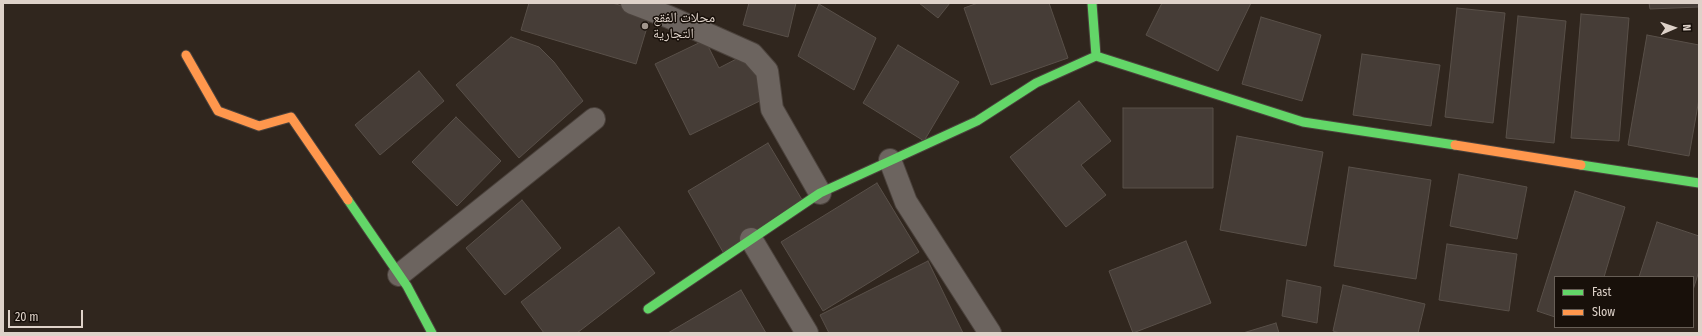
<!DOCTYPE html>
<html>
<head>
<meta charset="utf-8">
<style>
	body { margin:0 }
	#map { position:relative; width:1702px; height:336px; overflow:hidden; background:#30261e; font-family:"Fira Sans Condensed",sans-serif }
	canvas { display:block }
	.frame { position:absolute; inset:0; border:4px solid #ded2c9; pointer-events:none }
	.legend { position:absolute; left:1554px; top:276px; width:140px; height:52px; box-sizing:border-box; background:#18100a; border:1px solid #675e56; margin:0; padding:5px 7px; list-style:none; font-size:12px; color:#ded2c9 }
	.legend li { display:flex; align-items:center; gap:8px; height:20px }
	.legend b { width:20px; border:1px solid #675e56 }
	.north { position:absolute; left:1654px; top:8px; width:40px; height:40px; -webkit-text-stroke:3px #18100a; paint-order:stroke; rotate:88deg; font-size:11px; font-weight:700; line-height:16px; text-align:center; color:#ded2c9 }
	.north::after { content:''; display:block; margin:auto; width:14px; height:18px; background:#ded2c9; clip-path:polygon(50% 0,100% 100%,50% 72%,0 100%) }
	.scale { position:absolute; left:8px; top:310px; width:75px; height:18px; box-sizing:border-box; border:2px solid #ded2c9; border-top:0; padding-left:5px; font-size:12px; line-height:14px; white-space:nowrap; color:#ded2c9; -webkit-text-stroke:3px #18100a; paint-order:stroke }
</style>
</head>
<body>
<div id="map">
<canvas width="1702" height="336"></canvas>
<div class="frame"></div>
<ul class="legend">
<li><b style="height:5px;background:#63d668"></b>Fast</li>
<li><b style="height:5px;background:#ff974d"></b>Slow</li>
</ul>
<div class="north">N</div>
<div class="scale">20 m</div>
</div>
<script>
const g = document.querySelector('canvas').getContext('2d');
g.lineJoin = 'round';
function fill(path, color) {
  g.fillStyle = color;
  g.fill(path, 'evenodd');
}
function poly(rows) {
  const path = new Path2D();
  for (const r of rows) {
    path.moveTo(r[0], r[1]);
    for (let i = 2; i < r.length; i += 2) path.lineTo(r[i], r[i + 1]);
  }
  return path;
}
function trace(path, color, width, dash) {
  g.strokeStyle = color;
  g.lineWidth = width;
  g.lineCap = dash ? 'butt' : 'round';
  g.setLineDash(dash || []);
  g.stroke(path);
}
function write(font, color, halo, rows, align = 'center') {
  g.font = font + ' "Fira Sans Condensed","Noto Naskh Arabic",sans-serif';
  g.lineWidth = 3;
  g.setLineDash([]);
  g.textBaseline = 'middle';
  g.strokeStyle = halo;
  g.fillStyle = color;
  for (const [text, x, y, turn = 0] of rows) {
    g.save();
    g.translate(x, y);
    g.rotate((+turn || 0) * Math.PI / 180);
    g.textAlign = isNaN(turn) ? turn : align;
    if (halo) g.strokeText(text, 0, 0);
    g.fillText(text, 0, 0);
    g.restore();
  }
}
const building = poly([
	[529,3,612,3,651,14,636,64,521,30,529,3],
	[749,3,796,3,788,37,743,25,749,3],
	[919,3,950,3,938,18,919,3],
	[978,3,1049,3,1068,58,991,85,964,8,978,3],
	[1162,3,1251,3,1218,71,1146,35,1162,3],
	[1649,3,1699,3,1699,7,1650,9,1649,3],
	[819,4,876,38,854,90,798,56,819,4],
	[1457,8,1505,13,1493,123,1445,117,1457,8],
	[1581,14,1629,18,1619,141,1571,138,1581,14],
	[1518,16,1566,21,1554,143,1506,138,1518,16],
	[1261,17,1321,35,1302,101,1242,84,1261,17],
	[1647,35,1699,45,1699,99,1689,156,1628,145,1647,35],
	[511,37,539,47,554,62,583,101,519,158,456,85,511,37],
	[705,40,719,68,748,53,770,96,690,135,655,64,705,40],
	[898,45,959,82,924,141,863,103,898,45],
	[1362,54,1440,65,1431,126,1353,115,1362,54],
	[419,71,444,101,380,155,355,125,419,71],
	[1079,101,1111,141,1081,165,1106,195,1066,227,1010,157,1079,101],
	[1123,108,1213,108,1213,188,1123,188,1123,108],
	[456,117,501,161,457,206,412,162,456,117],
	[1237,136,1323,152,1306,246,1220,230,1237,136],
	[768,143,804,203,723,252,688,191,768,143],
	[1349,167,1431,180,1416,279,1334,266,1349,167],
	[1459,174,1527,187,1517,239,1450,226,1459,174],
	[877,183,919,252,823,311,781,242,877,183],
	[1575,191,1625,207,1604,277,1555,277,1555,317,1537,311,1575,191],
	[522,200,561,248,505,295,466,248,522,200],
	[1657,222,1699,236,1699,271,1693,290,1693,277,1639,277,1657,222],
	[619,227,655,273,577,333,544,333,521,302,619,227],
	[1186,241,1211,303,1133,333,1109,271,1186,241],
	[1447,244,1517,254,1509,311,1439,300,1447,244],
	[928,261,963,333,829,333,820,315,928,261],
	[1287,280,1321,287,1317,323,1282,316,1287,280],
	[1343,285,1425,304,1418,333,1340,333,1333,331,1343,285],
	[741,290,766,333,668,333,741,290],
	[1276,323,1279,333,1243,333,1276,323]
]);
fill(building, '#463d37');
trace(building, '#595049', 1);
const street = poly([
	[632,3,669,17,752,54,767,71,772,109,820,193],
	[890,160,906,202,990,333],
	[751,239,807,333],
	[399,275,594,119]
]);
const fast = poly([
	[1096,56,1303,122,1455,145],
	[1581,165,1699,183],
	[348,200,407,286,432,333],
	[648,309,820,193,977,121,1036,83,1096,56,1092,3]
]);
const slow = poly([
	[186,55,218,111,259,126,291,117,348,200],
	[1455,145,1581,165]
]);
trace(street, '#4b423c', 24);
trace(fast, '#4b423c', 11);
trace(slow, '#4b423c', 11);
trace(street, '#6c645f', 22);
trace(fast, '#63d668', 9);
trace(slow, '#ff974d', 9);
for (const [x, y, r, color] of [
	[645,26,4,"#a1968d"]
]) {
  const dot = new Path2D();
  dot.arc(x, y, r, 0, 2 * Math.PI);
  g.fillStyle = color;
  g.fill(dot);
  trace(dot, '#18100a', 1.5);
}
write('14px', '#ded2c9', '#18100a', [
	["محلات الفقع",653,18],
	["التجارية",653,34]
], 'left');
</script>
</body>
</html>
